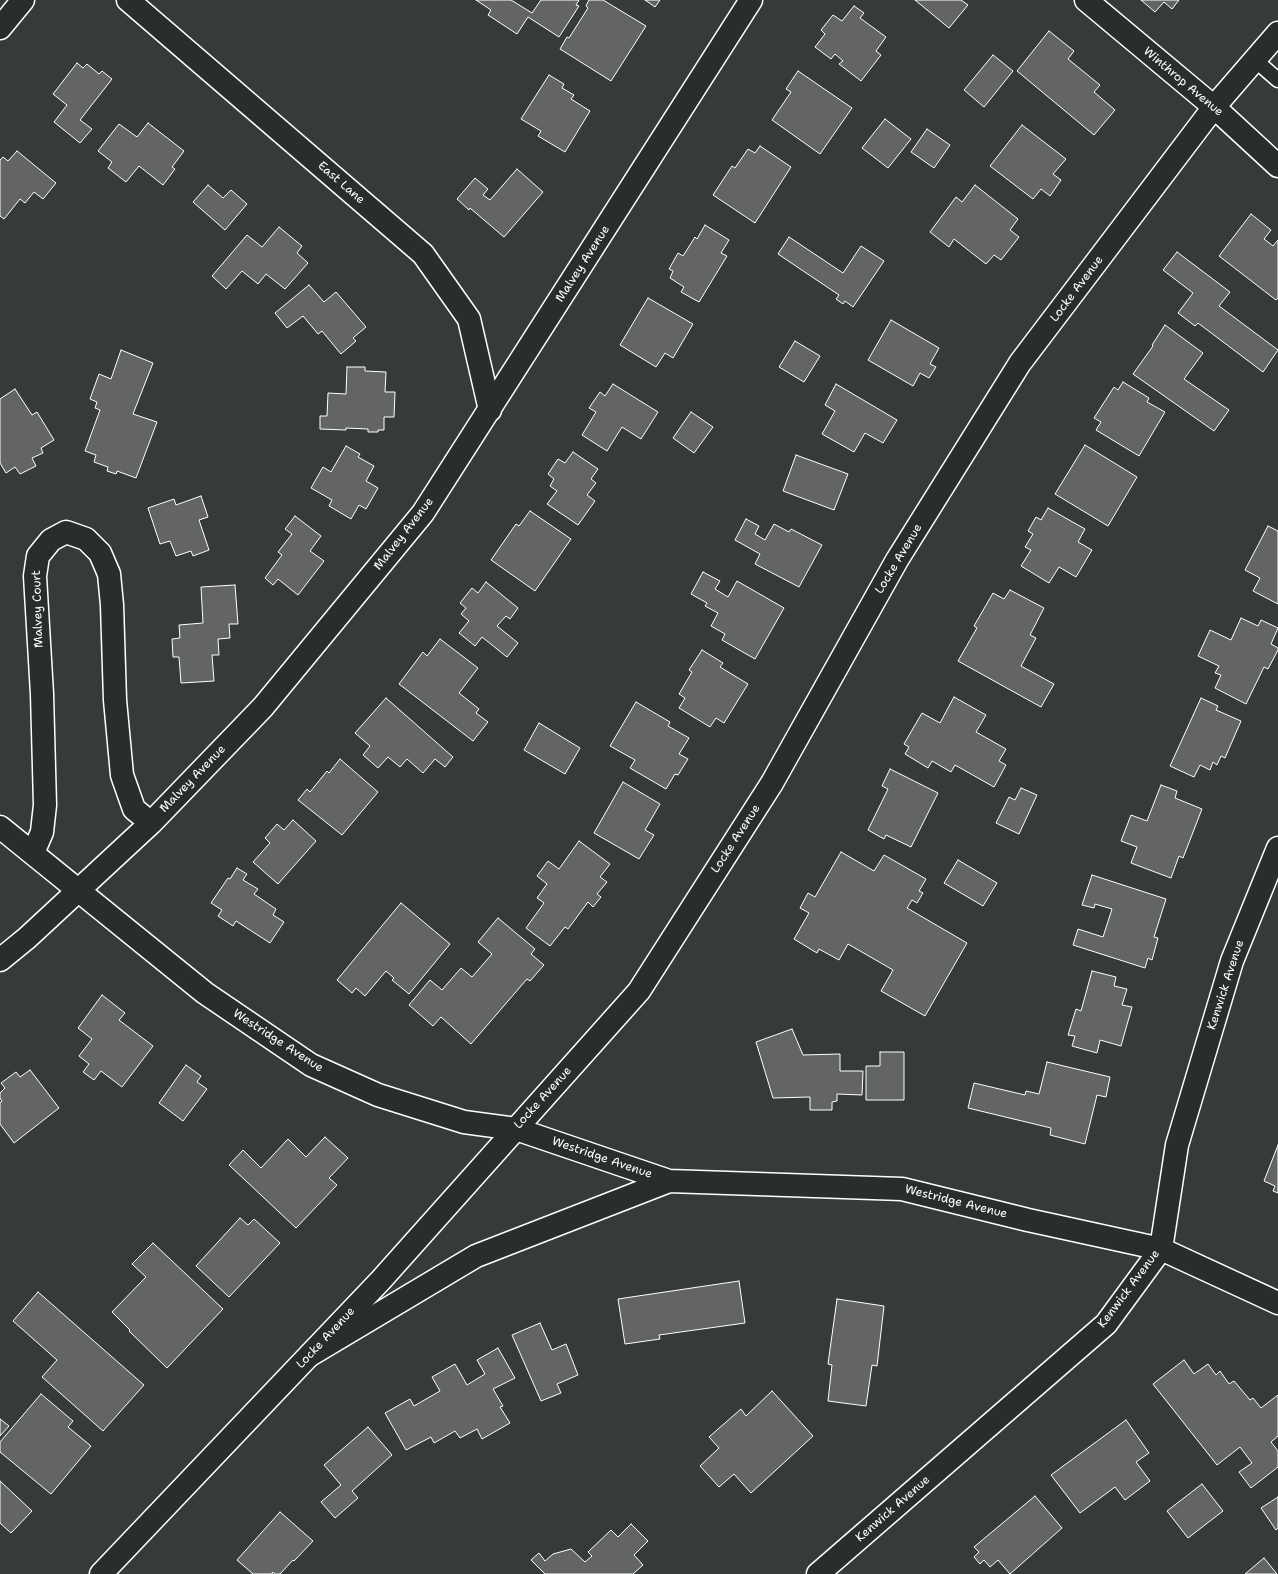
<!DOCTYPE html>
<html>
<head>
<meta charset="utf-8">
<style>
	body { margin:0 }
	canvas { display:block; background:#373a3b }
</style>
</head>
<body>
<canvas width="1278" height="1574"></canvas>
<script>
const g = document.querySelector('canvas').getContext('2d');
g.lineJoin = 'round';
function fill(path, color) {
  g.fillStyle = color;
  g.fill(path, 'evenodd');
}
function poly(rows) {
  const path = new Path2D();
  for (const r of rows) {
    path.moveTo(r[0], r[1]);
    for (let i = 2; i < r.length; i += 2) path.lineTo(r[i], r[i + 1]);
  }
  return path;
}
function trace(path, color, width, dash) {
  g.strokeStyle = color;
  g.lineWidth = width;
  g.lineCap = dash ? 'butt' : 'round';
  g.setLineDash(dash || []);
  g.stroke(path);
}
function write(font, color, halo, rows, align = 'center') {
  g.font = font + ' "Shantell Sans",sans-serif';
  g.lineWidth = 3;
  g.setLineDash([]);
  g.textBaseline = 'middle';
  g.strokeStyle = halo;
  g.fillStyle = color;
  for (const [text, x, y, turn = 0] of rows) {
    g.save();
    g.translate(x, y);
    g.rotate((+turn || 0) * Math.PI / 180);
    g.textAlign = isNaN(turn) ? turn : align;
    if (halo) g.strokeText(text, 0, 0);
    g.fillText(text, 0, 0);
    g.restore();
  }
}
const building = poly([
	[476,0,511,0,532,13,541,0,579,0,576,5,579,6,559,37,528,17,517,34,488,15,491,10,476,0],
	[589,0,603,0,646,26,611,81,560,49,567,37,569,38,588,8,586,6,589,0],
	[645,0,660,0,655,7,645,0],
	[915,0,961,0,968,5,949,28,915,0],
	[1141,0,1179,0,1172,9,1164,2,1155,12,1141,0],
	[854,6,864,13,860,18,886,37,876,51,881,55,861,81,839,64,843,61,835,54,831,59,815,47,825,34,821,30,833,15,842,21,854,6],
	[1049,31,1074,51,1068,59,1100,85,1094,92,1115,110,1094,135,1017,71,1049,31],
	[993,55,1013,71,984,107,964,90,993,55],
	[77,63,83,68,87,64,99,74,102,71,112,79,80,120,92,129,80,143,54,122,67,105,53,94,77,63],
	[798,71,852,108,820,154,772,120,791,92,786,89,798,71],
	[549,75,564,84,562,88,574,95,571,99,590,111,565,152,538,136,541,131,521,119,549,75],
	[885,119,911,139,888,168,862,148,885,119],
	[148,123,184,151,172,167,175,169,163,185,139,166,126,182,108,168,112,162,98,151,119,124,137,137,148,123],
	[1022,125,1066,159,1053,174,1061,180,1050,196,1041,189,1033,199,990,166,1022,125],
	[927,129,950,145,934,168,911,152,927,129],
	[760,146,791,167,755,223,713,195,732,166,735,168,748,149,755,153,760,146],
	[17,151,56,183,43,199,34,192,25,203,20,199,4,219,0,216,0,160,3,157,8,161,17,151],
	[517,169,543,192,504,237,470,208,469,210,457,199,475,178,488,189,483,195,490,200,517,169],
	[208,185,223,198,231,190,247,204,225,230,193,202,208,185],
	[975,185,1018,219,1010,230,1019,237,1001,260,994,255,986,264,954,239,949,247,930,232,956,197,962,202,975,185],
	[1251,214,1271,230,1264,239,1273,246,1278,240,1278,298,1276,300,1219,256,1251,214],
	[705,225,729,240,721,253,727,256,699,302,681,292,684,287,670,278,673,271,669,269,678,253,683,256,695,237,697,239,705,225],
	[279,227,302,246,297,253,308,263,285,289,266,274,258,284,242,271,226,289,212,276,247,235,262,247,279,227],
	[789,237,843,273,861,246,884,261,853,307,845,301,843,304,836,299,839,295,778,254,789,237],
	[1177,252,1230,292,1219,306,1278,350,1263,372,1198,323,1195,326,1178,313,1193,293,1163,270,1177,252],
	[309,285,324,302,336,292,366,327,353,338,356,341,341,354,322,331,318,334,303,316,287,328,275,313,309,285],
	[648,298,693,324,673,358,665,353,656,367,620,345,648,298],
	[891,320,939,348,930,364,936,367,929,378,920,373,913,386,868,360,891,320],
	[1165,325,1203,353,1184,379,1229,410,1214,431,1133,374,1153,346,1152,345,1165,325],
	[795,341,820,356,804,382,779,367,795,341],
	[121,350,153,363,133,414,157,422,136,478,117,471,116,474,107,471,108,467,94,462,96,455,85,451,100,410,95,408,97,402,90,399,99,374,111,379,121,350],
	[347,367,365,367,365,371,386,372,385,392,395,392,394,417,384,417,384,430,378,430,378,432,368,432,368,429,346,428,346,430,320,429,320,416,327,416,328,393,346,394,347,367],
	[1123,382,1149,398,1147,402,1165,412,1139,456,1096,430,1101,422,1094,418,1114,387,1118,390,1123,382],
	[613,384,658,412,641,439,622,427,607,451,582,435,596,412,589,408,600,392,605,396,613,384],
	[836,384,897,420,883,443,865,433,854,452,822,434,835,411,825,405,836,384],
	[15,389,32,415,37,412,54,440,41,448,43,453,32,458,36,466,20,474,15,467,6,473,0,463,0,399,15,389],
	[691,412,713,427,694,453,673,438,691,412],
	[1085,445,1137,477,1108,526,1055,494,1085,445],
	[346,446,360,454,358,457,374,466,366,481,378,488,366,509,359,505,351,519,329,506,332,500,311,488,323,467,331,472,346,446],
	[573,452,598,469,591,479,596,483,587,495,595,501,578,525,547,504,557,491,550,486,554,479,548,474,558,459,565,463,573,452],
	[796,455,848,474,834,510,783,491,796,455],
	[201,496,208,517,199,520,209,550,193,556,191,551,176,556,170,541,160,544,148,508,174,499,176,505,201,496],
	[1048,508,1085,529,1078,542,1092,550,1076,577,1059,567,1049,583,1021,566,1031,550,1025,547,1033,534,1028,531,1036,517,1041,520,1048,508],
	[530,511,571,539,535,591,491,560,516,524,519,526,530,511],
	[295,516,321,536,310,551,324,561,298,595,278,579,273,585,265,578,282,555,278,552,292,534,285,529,295,516],
	[746,519,759,526,755,534,765,540,774,524,789,532,791,529,822,545,799,587,755,564,760,554,735,540,746,519],
	[1268,526,1278,531,1278,604,1253,591,1260,578,1245,570,1268,526],
	[703,572,720,581,715,589,728,597,737,581,784,608,755,659,722,640,725,634,711,626,718,613,705,606,707,603,691,594,703,572],
	[486,582,518,608,510,619,506,616,497,626,518,643,507,657,482,637,475,646,459,633,469,621,461,614,466,608,460,603,472,588,478,593,486,582],
	[235,585,238,624,229,624,230,638,218,639,219,655,212,655,214,681,181,683,179,657,173,657,172,639,180,638,179,625,203,623,201,587,235,585],
	[1010,590,1044,608,1030,635,1036,638,1021,666,1054,684,1041,707,958,661,977,628,974,626,993,593,1004,599,1010,590],
	[1241,618,1258,626,1261,620,1278,628,1271,644,1278,648,1278,650,1268,669,1264,667,1246,704,1215,688,1221,675,1215,673,1219,666,1198,656,1210,630,1231,640,1241,618],
	[440,639,478,668,459,693,479,709,476,713,488,722,473,741,399,684,423,652,427,656,440,639],
	[702,650,723,663,720,667,748,684,724,723,716,718,710,727,679,708,685,698,679,694,692,672,689,670,702,650],
	[954,697,986,715,976,732,1006,749,999,761,1006,765,994,787,955,765,951,772,932,761,928,768,905,754,909,747,904,744,922,713,940,723,954,697],
	[386,698,453,757,445,767,435,759,423,773,407,759,400,767,388,757,378,768,363,755,370,746,355,733,386,698],
	[1201,698,1218,706,1216,710,1241,721,1225,758,1221,756,1217,765,1213,762,1210,770,1200,765,1194,777,1170,766,1201,698],
	[636,702,670,722,668,726,689,738,679,754,688,759,678,775,675,774,666,789,630,768,635,760,610,746,636,702],
	[539,723,580,748,565,774,524,750,539,723],
	[340,759,378,792,342,835,298,800,307,789,310,792,327,771,329,773,340,759],
	[890,769,938,793,911,847,886,835,884,839,868,830,888,789,882,786,890,769],
	[623,782,660,804,645,830,654,835,639,859,594,833,623,782],
	[1161,785,1177,791,1175,798,1202,809,1183,858,1179,856,1171,878,1131,863,1137,847,1121,841,1131,815,1147,821,1161,785],
	[1021,788,1037,795,1019,834,996,823,1009,797,1015,800,1021,788],
	[293,820,316,841,278,884,253,862,270,843,265,838,277,824,284,830,293,820],
	[579,841,610,864,600,877,607,882,597,894,601,897,593,907,588,902,568,929,565,927,550,946,526,928,544,903,537,898,547,884,537,876,548,861,559,869,579,841],
	[841,852,874,871,884,855,926,879,919,891,923,893,917,903,912,900,907,908,967,943,925,1016,881,991,893,970,848,944,839,960,819,949,817,953,794,939,809,913,800,908,808,893,815,897,841,852],
	[958,860,997,883,983,906,944,883,958,860],
	[237,868,247,874,243,880,258,889,254,894,276,909,273,915,284,922,270,943,236,921,233,926,218,916,222,910,211,903,228,878,230,879,237,868],
	[1092,875,1166,899,1154,937,1158,938,1152,960,1148,958,1145,968,1073,945,1078,929,1103,937,1112,909,1095,904,1094,908,1082,905,1092,875],
	[401,903,450,944,409,994,392,980,394,978,386,971,365,996,356,988,352,993,337,980,401,903],
	[498,918,535,949,531,954,544,965,530,981,527,979,471,1044,441,1017,433,1026,409,1005,430,980,442,990,461,968,472,977,492,954,478,942,498,918],
	[1092,971,1116,977,1114,986,1127,989,1122,1005,1132,1007,1121,1046,1100,1040,1097,1053,1072,1046,1075,1036,1068,1035,1076,1009,1081,1011,1092,971],
	[102,995,125,1013,119,1020,153,1046,122,1087,101,1071,94,1080,83,1072,89,1064,79,1056,92,1039,78,1028,102,995],
	[792,1029,803,1055,840,1054,840,1071,863,1071,862,1095,837,1094,837,1101,832,1102,832,1110,810,1110,810,1097,773,1098,756,1042,792,1029],
	[880,1052,904,1052,904,1100,866,1100,866,1066,880,1066,880,1052],
	[1047,1062,1110,1077,1106,1097,1097,1095,1085,1144,1050,1135,1051,1128,968,1108,974,1083,1025,1095,1026,1091,1039,1094,1047,1062],
	[186,1065,201,1076,197,1082,207,1089,183,1121,159,1103,186,1065],
	[30,1070,59,1108,14,1143,0,1124,0,1103,2,1101,0,1098,0,1093,5,1088,1,1083,16,1072,20,1077,30,1070],
	[325,1137,348,1158,329,1178,337,1185,296,1228,229,1165,243,1150,261,1168,288,1139,306,1157,325,1137],
	[1278,1145,1278,1193,1273,1191,1275,1186,1264,1181,1278,1145],
	[240,1218,248,1225,254,1219,280,1243,229,1297,196,1266,240,1218],
	[153,1243,223,1309,167,1368,129,1331,130,1330,112,1312,146,1277,132,1264,153,1243],
	[739,1281,745,1323,659,1335,660,1339,625,1344,618,1299,739,1281],
	[38,1292,144,1385,103,1431,42,1377,57,1360,13,1321,38,1292],
	[837,1299,884,1306,877,1366,872,1365,866,1406,828,1401,832,1365,828,1364,837,1299],
	[540,1323,552,1350,566,1344,578,1375,557,1384,561,1393,541,1401,512,1335,540,1323],
	[498,1348,515,1378,493,1389,503,1406,500,1407,510,1423,482,1439,477,1429,460,1438,455,1431,434,1443,431,1437,406,1450,385,1413,410,1399,414,1406,440,1391,432,1377,455,1364,467,1385,485,1374,477,1360,498,1348],
	[1184,1360,1194,1374,1208,1364,1216,1375,1220,1371,1229,1384,1234,1381,1250,1400,1253,1398,1261,1408,1278,1395,1278,1436,1271,1442,1278,1451,1278,1467,1251,1488,1239,1472,1252,1463,1240,1447,1217,1465,1153,1384,1184,1360],
	[772,1391,813,1436,751,1493,734,1474,719,1487,700,1466,719,1448,709,1437,741,1409,746,1416,772,1391],
	[41,1394,73,1421,68,1427,91,1446,51,1494,0,1452,0,1442,41,1394],
	[0,1419,9,1426,0,1436,0,1419],
	[1126,1420,1149,1453,1136,1462,1150,1481,1125,1500,1115,1487,1080,1513,1051,1475,1126,1420],
	[368,1427,392,1455,352,1491,358,1498,335,1518,321,1502,341,1485,324,1465,368,1427],
	[0,1481,32,1511,11,1533,0,1523,0,1481],
	[1202,1484,1223,1511,1188,1538,1167,1511,1202,1484],
	[1035,1496,1062,1528,1010,1574,998,1560,990,1567,984,1560,980,1564,974,1557,979,1552,974,1547,1035,1496],
	[1278,1497,1278,1528,1276,1530,1261,1508,1278,1497],
	[280,1512,313,1541,294,1561,293,1560,280,1574,275,1574,273,1572,272,1574,253,1574,237,1560,280,1512],
	[631,1524,648,1541,634,1555,643,1565,633,1574,545,1574,531,1560,539,1553,545,1561,553,1554,571,1549,585,1562,592,1556,588,1552,611,1530,618,1537,631,1524],
	[1264,1558,1277,1574,1245,1574,1264,1558]
]);
fill(building, '#636465');
trace(building, '#fff', 1);
const lane = poly([
	[1255,60,1278,80]
]);
const street = poly([
	[128,0,423,254,469,319,490,410],
	[1086,0,1214,107,1278,166],
	[33,853,42,832,45,805,42,694,35,576,38,556,51,540,66,532,86,539,100,553,109,574,112,605,115,700,122,775,134,809,151,823],
	[0,960,27,938,151,823,263,707,423,513,751,0],
	[101,1574,381,1280,639,991,772,783,897,560,1020,363,1214,107,1278,33],
	[818,1574,1106,1324,1161,1249,1177,1145,1232,961,1278,848]
]);
const secondary = poly([
	[0,28,23,0],
	[0,827,205,993,311,1065,378,1095,464,1122,516,1129,669,1181,902,1189,1028,1220,1161,1249,1278,1303],
	[310,1355,476,1256,669,1181]
]);
trace(lane, '#fff', 17);
trace(street, '#fff', 25);
trace(secondary, '#fff', 25);
trace(lane, '#2a2d2e', 14);
trace(street, '#2a2d2e', 22);
trace(secondary, '#2a2d2e', 22);
write('12px', '#fff', '#2a2d2e', [
	["Winthrop Avenue",1183,82,40],
	["East Lane",341,183,41],
	["Malvey Avenue",583,264,-57],
	["Locke Avenue",1077,289,-53],
	["Malvey Avenue",404,534,-52],
	["Locke Avenue",899,559,-59],
	["Malvey Court",38,609,-92],
	["Malvey Avenue",193,779,-46],
	["Locke Avenue",736,839,-57],
	["Kenwick Avenue",1226,985,-72],
	["Westridge Avenue",278,1041,33],
	["Locke Avenue",543,1098,-48],
	["Westridge Avenue",602,1158,19],
	["Westridge Avenue",956,1202,14],
	["Kenwick Avenue",1129,1289,-53],
	["Locke Avenue",326,1338,-47],
	["Kenwick Avenue",893,1509,-41]
]);
</script>
</body>
</html>
